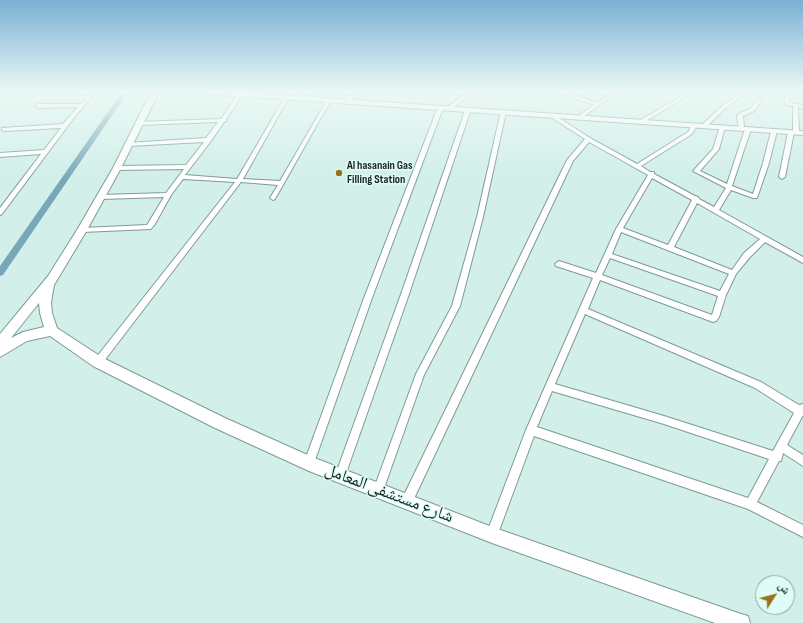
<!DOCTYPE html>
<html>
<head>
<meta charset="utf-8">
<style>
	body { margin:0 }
	#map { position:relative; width:803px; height:623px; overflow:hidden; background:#d2efe9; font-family:"Sofia Sans Condensed","Noto Naskh Arabic",sans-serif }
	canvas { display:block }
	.north { position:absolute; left:755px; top:575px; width:40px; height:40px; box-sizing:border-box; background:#dffdf7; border:1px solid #90a6a1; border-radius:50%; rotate:54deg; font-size:11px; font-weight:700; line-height:16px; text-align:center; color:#192421 }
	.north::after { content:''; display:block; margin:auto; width:14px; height:18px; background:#97731d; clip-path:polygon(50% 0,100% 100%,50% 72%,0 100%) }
</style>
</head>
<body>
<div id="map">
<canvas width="803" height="623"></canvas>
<div class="north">ش</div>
</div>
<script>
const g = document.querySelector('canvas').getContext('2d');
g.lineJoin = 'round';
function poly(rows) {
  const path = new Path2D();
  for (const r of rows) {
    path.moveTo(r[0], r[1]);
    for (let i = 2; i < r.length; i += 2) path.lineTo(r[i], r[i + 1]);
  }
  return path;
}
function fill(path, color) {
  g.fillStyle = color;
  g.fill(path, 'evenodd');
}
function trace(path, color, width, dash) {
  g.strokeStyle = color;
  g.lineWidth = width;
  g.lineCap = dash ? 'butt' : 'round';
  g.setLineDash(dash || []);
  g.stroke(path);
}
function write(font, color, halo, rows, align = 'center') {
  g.font = font + ' "Sofia Sans Condensed","Noto Naskh Arabic",sans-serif';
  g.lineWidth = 3;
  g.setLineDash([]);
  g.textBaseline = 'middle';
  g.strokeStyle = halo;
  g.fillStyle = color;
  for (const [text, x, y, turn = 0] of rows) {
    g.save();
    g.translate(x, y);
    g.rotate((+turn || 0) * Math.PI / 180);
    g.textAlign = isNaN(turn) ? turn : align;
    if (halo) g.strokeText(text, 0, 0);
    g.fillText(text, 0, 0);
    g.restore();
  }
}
fill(poly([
	[122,92,128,92,3,275,0,276,0,266,122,92]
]), '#78a7b7');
const street = poly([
	[91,92,96,92,76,115,2,214,0,215,0,208,41,154,0,157,0,153,44,150,61,128,4,131,2,130,2,128,63,124,78,107,38,108,35,106,38,104,81,104,91,92],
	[299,92,305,92,294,99,290,99,290,97,299,92],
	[356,92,361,92,349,102,345,102,345,100,356,92],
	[467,92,472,92,452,109,448,109,448,107,467,92],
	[557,92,565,92,598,103,613,92,618,92,580,119,577,117,578,116,594,105,557,92],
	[688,92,694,92,644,122,639,121,688,92],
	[742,92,748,92,727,107,706,127,702,127,702,125,723,105,742,92],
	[787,92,791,92,789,101,791,103,803,105,803,109,798,107,799,132,796,134,794,132,785,177,782,179,779,177,788,132,791,130,793,131,793,106,787,105,784,101,787,92],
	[239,93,243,94,226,119,226,121,224,122,211,141,185,175,237,179,285,97,287,96,289,97,243,179,280,181,327,100,329,99,331,100,275,199,273,200,270,198,278,185,241,182,101,365,98,366,95,365,94,362,95,359,235,182,183,179,171,195,155,224,151,229,82,232,79,230,82,228,147,225,164,197,101,199,98,197,101,195,166,193,184,169,117,170,114,168,117,166,186,165,204,142,129,146,127,145,127,143,206,138,218,122,139,125,137,124,137,122,221,119,239,93],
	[758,99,762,100,754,111,743,116,744,128,739,129,737,116,740,113,750,109,758,99],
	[438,107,443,108,372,298,314,463,313,467,309,468,305,467,304,463,364,298,438,107],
	[466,108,471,109,408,297,345,476,344,480,340,481,336,480,335,476,400,297,466,108],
	[501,111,506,112,483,217,460,306,424,375,383,491,382,495,378,496,374,495,373,491,416,374,452,306,477,217,501,111],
	[549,114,553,114,590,138,637,164,688,132,692,124,696,124,697,125,692,134,641,166,650,172,654,172,654,174,695,196,698,197,699,199,714,207,726,188,693,171,713,149,720,126,725,127,719,149,700,171,727,184,745,129,750,128,751,129,732,186,753,194,763,163,771,131,774,129,777,131,769,163,757,198,753,198,731,190,719,210,803,257,803,263,765,242,750,257,736,274,726,295,719,317,716,321,713,322,600,280,588,309,761,382,799,405,803,404,803,415,787,445,803,455,803,466,783,453,781,461,779,461,757,502,803,525,803,537,748,509,534,436,496,539,492,541,488,539,486,535,526,430,593,278,556,266,555,264,559,261,596,273,616,229,648,175,589,142,573,161,411,505,407,506,403,505,402,501,403,497,567,160,585,139,549,116,549,114],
	[652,178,692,200,668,245,623,228,652,178],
	[697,203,760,239,744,253,732,270,674,247,697,203],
	[621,232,729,274,720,291,612,254,621,232],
	[610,258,718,296,712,315,602,275,610,258],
	[585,314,755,388,794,413,773,451,664,416,555,384,585,314],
	[552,391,664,424,769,459,748,498,537,427,552,391]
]);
const secondary = poly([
	[151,92,159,92,121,168,87,230,54,285,51,302,52,313,57,328,103,358,225,418,312,457,492,527,741,614,748,616,750,623,715,623,492,543,309,471,215,428,93,366,50,336,27,341,0,357,0,334,48,276,77,230,113,168,151,92],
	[39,303,40,313,44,327,23,332,11,338,39,303],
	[202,92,240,92,803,131,803,135,205,94,202,92]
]);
trace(street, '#7e9a94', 2);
trace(secondary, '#7e9a94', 2);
fill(street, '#fff');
fill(secondary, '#fff');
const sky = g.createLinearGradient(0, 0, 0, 179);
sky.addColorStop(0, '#7bafd4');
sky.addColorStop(0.51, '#ebf8f5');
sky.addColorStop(1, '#ebf8f500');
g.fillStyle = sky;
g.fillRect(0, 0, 803, 179);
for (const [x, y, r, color] of [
	[339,173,4,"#97731d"]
]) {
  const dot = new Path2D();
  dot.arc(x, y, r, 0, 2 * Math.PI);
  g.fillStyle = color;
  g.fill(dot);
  trace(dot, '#dffdf7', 1.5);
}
write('bold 12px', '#192421', '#dffdf7', [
	["Al hasanain Gas",347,166],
	["Filling Station",347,180]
], 'left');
write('17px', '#192421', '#dffdf7', [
	["شارع مستشفى المعامل",389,494,21]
]);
</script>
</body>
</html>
